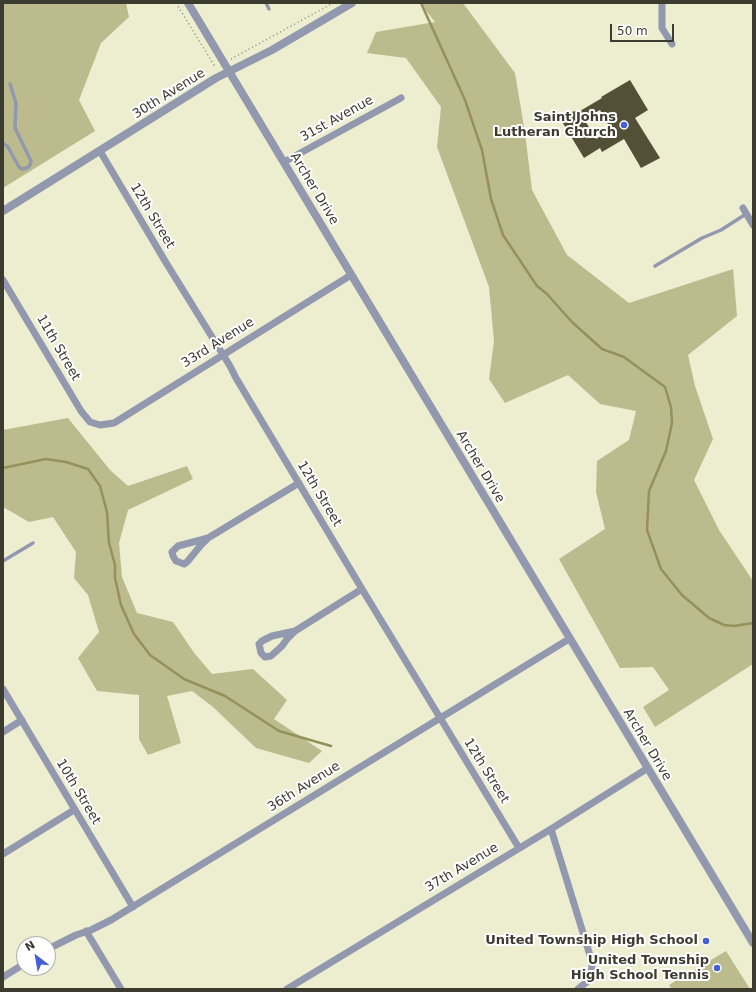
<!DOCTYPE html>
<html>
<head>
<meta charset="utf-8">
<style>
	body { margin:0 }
	#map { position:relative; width:756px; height:992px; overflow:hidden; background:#ededcf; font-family:"DejaVu Sans",sans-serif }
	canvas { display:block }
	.frame { position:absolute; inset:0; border:4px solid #3b3b30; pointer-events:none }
	.north { position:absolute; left:16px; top:936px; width:40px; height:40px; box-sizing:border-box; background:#fff; border:1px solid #b1b1ac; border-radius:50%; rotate:329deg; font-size:11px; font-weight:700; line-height:16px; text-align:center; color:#3b3b30 }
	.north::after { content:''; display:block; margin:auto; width:14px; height:18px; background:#465fd3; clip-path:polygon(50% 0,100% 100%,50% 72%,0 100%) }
	.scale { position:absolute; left:610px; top:24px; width:64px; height:18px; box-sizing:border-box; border:2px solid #3b3b30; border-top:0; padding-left:5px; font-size:12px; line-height:14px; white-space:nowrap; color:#3b3b30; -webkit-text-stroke:3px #fff; paint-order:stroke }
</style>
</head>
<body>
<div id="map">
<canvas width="756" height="992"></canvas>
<div class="frame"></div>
<div class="north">N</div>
<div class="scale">50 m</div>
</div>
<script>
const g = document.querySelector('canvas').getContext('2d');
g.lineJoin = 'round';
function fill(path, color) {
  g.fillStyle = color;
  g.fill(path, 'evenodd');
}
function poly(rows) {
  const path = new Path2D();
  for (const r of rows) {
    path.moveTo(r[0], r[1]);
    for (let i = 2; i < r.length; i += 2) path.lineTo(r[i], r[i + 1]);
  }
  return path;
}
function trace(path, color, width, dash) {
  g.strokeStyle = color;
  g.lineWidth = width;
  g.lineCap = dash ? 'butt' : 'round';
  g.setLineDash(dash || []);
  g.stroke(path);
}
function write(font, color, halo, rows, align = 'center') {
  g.font = font + ' "DejaVu Sans",sans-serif';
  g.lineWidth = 4;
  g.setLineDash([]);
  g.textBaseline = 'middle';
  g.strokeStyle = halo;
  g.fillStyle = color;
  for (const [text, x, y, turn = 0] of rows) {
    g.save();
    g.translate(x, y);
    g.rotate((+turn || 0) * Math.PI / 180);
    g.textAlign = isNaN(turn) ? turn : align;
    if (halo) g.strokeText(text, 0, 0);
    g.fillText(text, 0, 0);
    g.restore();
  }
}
fill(poly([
	[3,3,126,3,129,17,101,43,79,100,95,131,3,188],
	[420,3,463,3,515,73,525,133,532,190,567,255,629,303,733,269,737,316,688,355,695,386,713,439,694,480,719,530,753,581,753,664,655,727,643,707,669,690,653,667,620,668,559,559,605,529,596,492,597,461,629,440,636,411,600,404,568,375,505,403,489,379,494,341,489,287,437,147,441,107,406,58,367,53,376,32,435,22],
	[68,418,110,470,128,486,187,466,193,479,128,510,119,543,122,577,137,613,173,622,195,654,212,674,253,669,287,700,274,719,322,751,309,763,256,748,213,707,192,691,167,696,181,743,148,755,139,739,139,695,97,691,78,658,99,632,88,595,74,578,76,552,53,517,29,522,3,507,3,430],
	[726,951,750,989,672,989,669,985]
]), '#bcbb8d');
trace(poly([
	[421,3,465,100,482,150,491,199,503,235,537,286,547,294,572,322,602,349,624,357,665,387,671,407,672,423,666,451,649,491,647,530,661,569,682,595,709,618,724,625,734,626,753,623],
	[3,468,46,459,66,462,88,469,100,486,107,512,109,543,115,565,115,578,121,605,134,634,150,655,184,679,225,696,279,731,331,746]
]), '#94915c', 2.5);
fill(poly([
	[630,80,648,110,635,118,660,158,641,168,624,139,602,152,600,148,584,158,561,120,568,115,567,113,568,113,579,110,580,111,602,98,601,97],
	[600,110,611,130,596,139,584,119]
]), '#525138');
trace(poly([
	[176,3,214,65,216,64],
	[231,59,333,3]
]), '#8b8b78', 1.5, [1, 3]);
trace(poly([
	[266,3,269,9],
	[3,143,8,147,19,167,22,169,27,168,30,165,31,161,15,128,16,103,10,84],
	[655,266,702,238,721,230,746,214],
	[3,561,33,543]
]), '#9299af', 3.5);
trace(poly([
	[662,3,662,28,672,44],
	[100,151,165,261,230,366,236,378,362,589,519,848],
	[284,162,401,98],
	[743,208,753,225],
	[3,280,81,411,90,422,100,425,114,423,351,275],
	[208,538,178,546,172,552,173,556,176,561,184,564,187,562,201,545,208,538,299,483],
	[295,631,272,636,262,641,259,644,261,653,265,657,271,656,282,646,287,639,295,631,362,589],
	[3,689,133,907],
	[3,732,22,720],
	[551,829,592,962,592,968,588,981,578,989],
	[3,854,74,810],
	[86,931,121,989],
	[48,949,76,935,91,930,111,920,569,639],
	[3,977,24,964],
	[287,989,551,829,648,768]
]), '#9299af', 7);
trace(poly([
	[188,3,753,943],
	[3,211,216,78,272,50,352,3]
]), '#9299af', 8);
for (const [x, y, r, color] of [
	[624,125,4,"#465fd3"],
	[706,941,4,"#465fd3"],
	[717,968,4,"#465fd3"]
]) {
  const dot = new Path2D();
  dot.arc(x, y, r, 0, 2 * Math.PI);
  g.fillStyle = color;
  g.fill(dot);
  trace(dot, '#fff', 1.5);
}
write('13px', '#3b3b30', '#fff', [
	["30th Avenue",169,94,-32],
	["31st Avenue",337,119,-29],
	["Archer Drive",314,189,59],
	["12th Street",152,216,59],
	["33rd Avenue",218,343,-32],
	["11th Street",58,348,60],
	["Archer Drive",480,467,59],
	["12th Street",319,494,59],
	["Archer Drive",647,745,59],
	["12th Street",486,771,58],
	["36th Avenue",304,787,-32],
	["10th Street",78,792,59],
	["37th Avenue",462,868,-31]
]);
write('bold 13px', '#3b3b30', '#fff', [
	["Saint Johns",616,118],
	["Lutheran Church",616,133],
	["United Township High School",698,941],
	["United Township",709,961],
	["High School Tennis",709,976]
], 'right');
</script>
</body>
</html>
